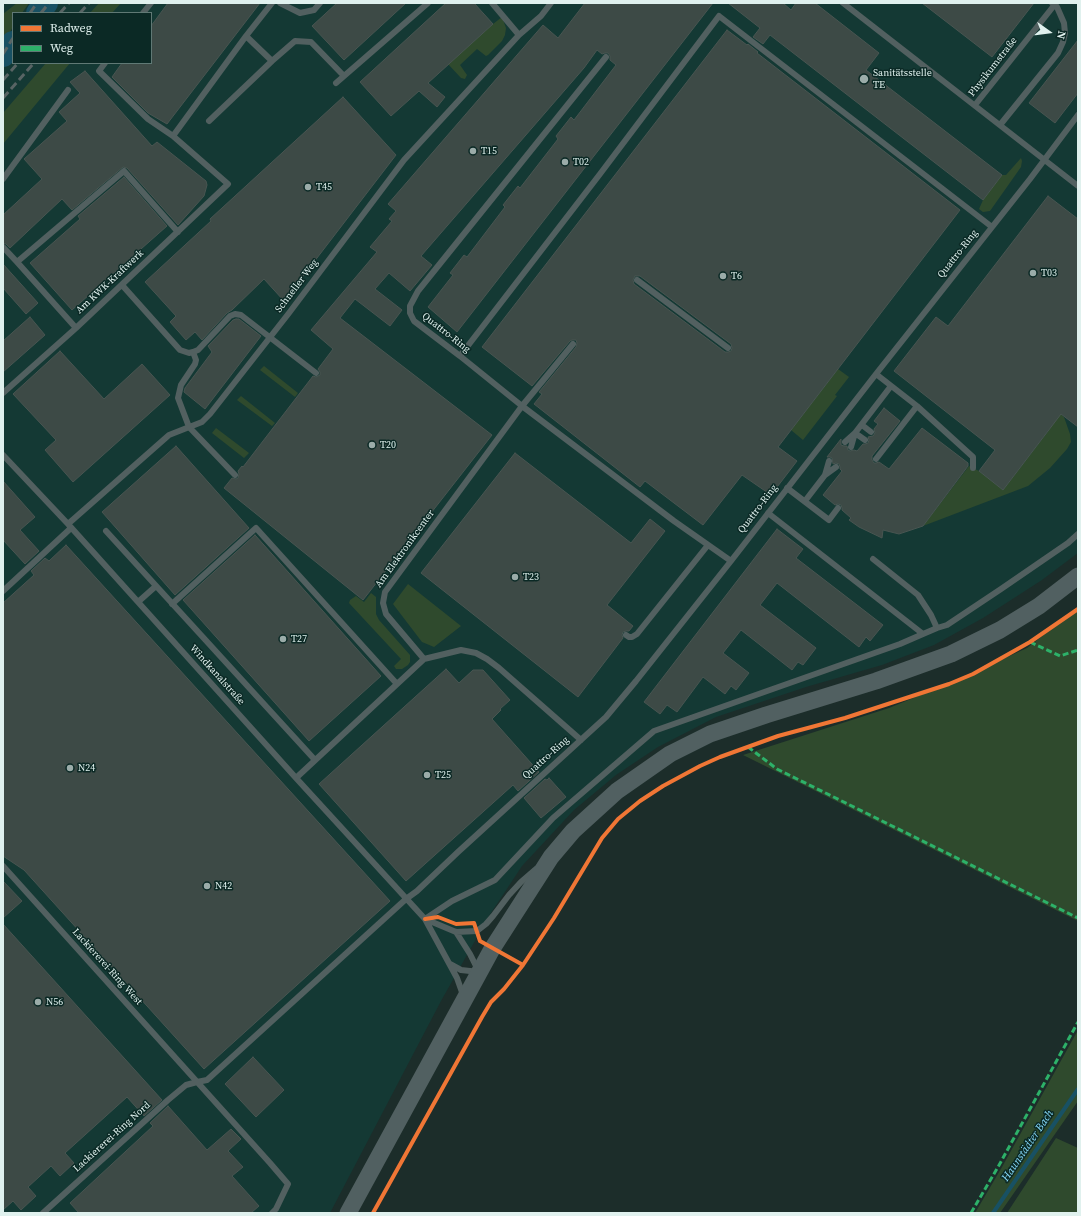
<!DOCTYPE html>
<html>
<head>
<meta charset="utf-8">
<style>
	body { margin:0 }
	#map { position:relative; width:1081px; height:1216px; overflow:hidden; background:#1c2d2a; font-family:"Source Serif 4",serif }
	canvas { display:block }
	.frame { position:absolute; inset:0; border:4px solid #e0f1ee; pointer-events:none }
	.legend { position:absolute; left:12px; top:12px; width:140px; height:52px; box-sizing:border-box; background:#0b2925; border:1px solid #607975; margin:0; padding:5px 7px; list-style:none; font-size:12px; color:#e0f1ee }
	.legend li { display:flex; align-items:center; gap:8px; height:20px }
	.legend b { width:20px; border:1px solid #607975 }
	.north { position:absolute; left:1029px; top:12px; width:40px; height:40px; -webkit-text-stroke:3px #0b2925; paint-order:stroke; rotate:104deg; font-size:11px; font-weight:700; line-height:16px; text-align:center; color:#e0f1ee }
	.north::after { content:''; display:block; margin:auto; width:14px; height:18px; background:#e0f1ee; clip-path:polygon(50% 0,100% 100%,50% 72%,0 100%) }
</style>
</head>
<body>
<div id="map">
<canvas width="1081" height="1216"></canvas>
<div class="frame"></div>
<ul class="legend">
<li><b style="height:5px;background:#f07635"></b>Radweg</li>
<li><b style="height:5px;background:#2db169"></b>Weg</li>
</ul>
<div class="north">N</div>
</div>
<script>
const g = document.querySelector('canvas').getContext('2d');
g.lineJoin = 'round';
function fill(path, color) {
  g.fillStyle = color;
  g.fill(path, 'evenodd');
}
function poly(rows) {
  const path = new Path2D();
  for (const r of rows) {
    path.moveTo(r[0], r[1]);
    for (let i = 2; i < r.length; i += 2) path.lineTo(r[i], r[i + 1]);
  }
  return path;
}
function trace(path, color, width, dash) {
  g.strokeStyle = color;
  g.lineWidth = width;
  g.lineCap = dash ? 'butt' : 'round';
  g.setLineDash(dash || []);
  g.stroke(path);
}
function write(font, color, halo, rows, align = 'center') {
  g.font = font + ' "Source Serif 4",serif';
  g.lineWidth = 3;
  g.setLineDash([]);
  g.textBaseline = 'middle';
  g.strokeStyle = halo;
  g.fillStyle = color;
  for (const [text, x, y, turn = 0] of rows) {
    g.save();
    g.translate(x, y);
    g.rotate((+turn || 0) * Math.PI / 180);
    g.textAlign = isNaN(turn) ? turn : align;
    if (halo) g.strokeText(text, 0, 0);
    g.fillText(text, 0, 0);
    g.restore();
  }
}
fill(poly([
	[3,3,1078,3,1078,553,1042,580,983,618,934,645,882,665,806,687,716,717,658,747,616,775,574,810,522,866,489,916,441,1001,330,1213,3,1213],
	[13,13,151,13,151,63,13,63]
]), '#143934');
fill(poly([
	[17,3,29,3,22,13,13,13,13,27,3,44,3,14],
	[99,3,121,3,112,13,90,13],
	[502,17,506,28,505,35,502,41,488,55,486,56,477,49,460,65,467,75,465,79,461,78,448,64,493,24],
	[46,63,70,63,3,144,3,113],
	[1021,158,1022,161,1021,167,990,211,983,212,979,209,983,200,1002,175,1006,175],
	[264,366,298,393,295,397,260,370],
	[838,369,849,377,835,395,837,396,803,440,791,430],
	[241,396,275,423,272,426,237,400],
	[1054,408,1064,417,1070,434,1071,442,1067,449,1050,468,1028,486,923,526,969,466,979,471,1003,490,1049,430],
	[216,428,249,453,244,458,212,433],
	[408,584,461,626,434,647,422,642,393,604],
	[371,593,376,597,376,614,379,620,410,655,410,662,408,665,402,669,396,669,394,666,401,659,349,603,350,600,356,596,364,602],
	[1078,608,1078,921,743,755,889,708,957,680,1027,648],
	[1078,1030,1078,1101,1000,1213,975,1213,1002,1167],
	[1056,1138,1078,1148,1078,1213,1007,1213]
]), '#2f4a2d');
trace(poly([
	[993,1213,1078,1089]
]), '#185164', 4);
trace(poly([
	[38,13,46,3],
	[3,55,13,43]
]), '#185164', 24);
const building = poly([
	[168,3,260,3,167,124,148,113,112,77,122,63,151,63,151,26,168,3],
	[337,3,406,3,344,60,312,26,337,3],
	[446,3,474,3,493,24,428,83,445,97,437,107,419,91,391,116,360,82,446,3],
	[585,3,713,3,457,332,428,307,453,275,450,273,464,255,467,257,505,207,503,205,518,186,520,188,558,139,556,136,571,117,574,120,616,65,610,60,610,56,608,53,605,53,602,54,597,50,584,68,421,256,432,265,410,291,389,273,375,289,402,310,390,326,355,299,340,318,492,435,363,600,224,488,232,478,236,479,238,478,239,474,238,471,242,466,243,467,313,376,316,377,320,375,320,372,318,369,333,349,311,330,377,252,370,247,392,221,389,219,396,211,388,204,543,25,558,38,585,3],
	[728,3,783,3,791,10,796,3,815,3,879,53,866,70,1002,175,983,200,770,35,763,44,753,37,760,28,728,3],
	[922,3,1034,3,992,57,922,3],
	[727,30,747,45,748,44,758,52,757,53,960,210,778,447,797,461,771,495,742,475,703,525,645,481,640,487,534,404,542,394,539,392,576,347,577,343,576,340,572,340,570,341,532,386,482,347,727,30],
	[635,276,640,276,731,344,732,348,731,351,728,352,725,352,634,284,633,280,635,276],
	[1078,40,1078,93,1055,123,1029,103,1078,40],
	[85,71,152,146,157,142,206,181,207,185,204,196,178,225,127,168,123,167,72,210,62,199,10,248,6,244,3,243,3,215,42,179,24,159,67,121,59,112,80,93,70,82,85,71],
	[343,97,396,155,284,301,264,279,232,310,227,313,202,340,195,332,186,340,170,322,176,316,145,282,211,221,210,219,343,97],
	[124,177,167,226,72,310,30,263,80,219,78,216,124,177],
	[1048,196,1078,219,1078,427,1061,414,1003,490,979,471,995,450,894,371,936,317,948,326,1048,196],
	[3,264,38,303,26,314,3,288,3,264],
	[30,317,45,335,3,372,3,341,30,317],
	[236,319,239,319,261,336,205,409,184,392,185,388,212,352,208,346,233,320,236,319],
	[60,351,104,399,142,364,170,395,73,482,45,450,56,440,13,394,60,351],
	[884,408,900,421,872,456,872,460,874,463,876,463,879,462,889,469,922,428,968,463,968,466,923,526,899,534,883,530,882,538,859,527,849,520,851,518,842,510,842,508,841,505,838,504,835,505,823,495,842,471,840,469,840,467,839,464,836,463,833,464,832,458,830,457,827,457,841,439,841,445,844,446,847,446,848,450,850,451,854,450,857,451,863,444,865,444,868,443,869,440,868,437,873,436,875,433,874,429,878,424,874,421,884,408],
	[176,446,249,528,175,595,102,512,176,446],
	[515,453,631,543,650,519,665,531,607,605,633,626,629,631,626,631,623,632,622,635,623,638,578,697,421,573,515,453],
	[3,481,35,517,20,530,39,551,25,564,3,540,3,481],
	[777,529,803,549,796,558,883,625,870,641,866,637,859,647,777,583,760,605,816,648,803,665,798,662,792,670,741,630,723,653,749,673,736,690,731,686,725,694,703,677,677,712,667,705,660,714,644,702,777,529],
	[255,535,381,676,309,741,183,600,255,535],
	[66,545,390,901,204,1069,24,870,3,856,3,603,34,575,31,571,45,558,49,561,66,545],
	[446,669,459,683,473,670,483,670,510,700,500,709,501,710,492,719,539,772,518,791,513,785,406,881,319,784,446,669],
	[549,778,566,797,541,818,524,798,545,779,547,780,549,778],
	[3,881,22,901,3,918,3,881],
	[3,924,162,1100,144,1116,127,1097,65,1153,74,1163,60,1176,51,1166,28,1187,36,1196,21,1210,13,1201,3,1210,3,924],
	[253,1057,284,1090,256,1117,225,1084,253,1057],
	[168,1106,207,1150,231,1129,241,1139,228,1151,243,1167,232,1176,259,1206,251,1213,79,1213,70,1203,153,1126,150,1123,168,1106]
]);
fill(building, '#3d4a46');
trace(building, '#485551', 1);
trace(poly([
	[280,3,300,13,314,10,320,3],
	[492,3,519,35],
	[843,3,1078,186],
	[143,13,151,3],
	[246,36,272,61],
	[606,57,418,291,410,306,410,313,414,321,460,356,522,406,674,521,731,561],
	[105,63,99,71,148,119,173,136],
	[336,83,428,3],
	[975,105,1056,3],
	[209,121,272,61,295,41,311,42,344,76],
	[1000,125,1058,53,1063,42,1065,33,1064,23,1057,7,1052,3],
	[3,179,68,90],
	[3,247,17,262],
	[637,280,728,348],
	[122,285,180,350,189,353,193,352,198,350,230,316,235,314,241,315,316,373],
	[76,328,17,262,124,171,178,232],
	[193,352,196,360,195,364,181,385,178,398,189,427,235,475],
	[460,356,600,174,719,16,992,227],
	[876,374,917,406,973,457,973,468],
	[3,393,76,328,228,184,173,136,246,36,272,3],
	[862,425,871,432],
	[855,433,865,440],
	[845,442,855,433,891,386],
	[851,447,855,433],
	[3,455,68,524,296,778,425,919,457,978,463,995],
	[876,459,917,406],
	[825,475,836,467],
	[787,488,829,520,838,508],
	[805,501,825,475,829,461],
	[768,513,923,634,937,628,931,615,918,595,873,559],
	[68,524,169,435,202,422,210,414,289,313,404,160,519,35,541,16,551,3],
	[106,531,315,760],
	[3,591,71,528],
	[138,602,156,586],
	[172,604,256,528,397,684],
	[937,628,947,625,1001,589,1068,543,1078,534],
	[626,635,629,637,632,637,637,634,708,545],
	[424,659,461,650,476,653,487,659,499,668,581,740],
	[296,778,424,659,386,614,383,603,385,592,522,406,573,344],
	[3,866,270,1163,288,1184,276,1209,272,1213],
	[425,919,452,901,495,880,553,818,654,731,900,644,923,634],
	[425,919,456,932,477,931,486,924,493,916,509,895,521,882,536,869],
	[450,964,461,970,479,972,470,954,456,932],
	[43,1213,168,1100,186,1085,197,1082,207,1080,406,899,417,891,458,852,606,717,636,681,731,561,876,374,1030,179,1078,115]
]), '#526060', 6);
trace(poly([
	[348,1213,492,949,551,857,573,831,617,791,670,754,710,734,766,715,876,681,951,654,1000,630,1039,606,1078,576]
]), '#516061', 17);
trace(poly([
	[30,13,37,3],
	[41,13,49,3],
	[60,13,69,3],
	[80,13,89,3],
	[3,54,13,38],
	[3,80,18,63],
	[3,98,34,63]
]), '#586464', 3, [8, 4]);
trace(poly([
	[1030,642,1060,656,1078,650],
	[748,747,777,769,1078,918],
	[971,1213,998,1167,1078,1022]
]), '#2db169', 3, [6, 3]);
trace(poly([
	[425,919,438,917,456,924,474,923,480,941,523,965],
	[373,1213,482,1017,491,1002,504,989,523,965,554,918,602,838,618,819,640,801,663,786,700,766,720,757,778,736,845,718,949,684,973,674,1030,642,1078,609]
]), '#f07635', 4);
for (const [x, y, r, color] of [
	[864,79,5,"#9baca9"],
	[473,151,4,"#9baca9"],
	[565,162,4,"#9baca9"],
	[308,187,4,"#9baca9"],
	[1033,273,4,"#9baca9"],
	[723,276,4,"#9baca9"],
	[372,445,4,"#9baca9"],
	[515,577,4,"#9baca9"],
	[283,639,4,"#9baca9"],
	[70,768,4,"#9baca9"],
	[427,775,4,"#9baca9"],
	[207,886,4,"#9baca9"],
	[38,1002,4,"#9baca9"]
]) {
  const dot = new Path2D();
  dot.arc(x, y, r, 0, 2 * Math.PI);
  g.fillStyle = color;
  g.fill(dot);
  trace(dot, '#0b2925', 1.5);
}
write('10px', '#e0f1ee', '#0b2925', [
	["Physikumstraße",993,67,-52],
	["Quattro-Ring",958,254,-52],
	["Am KWK-Kraftwerk",110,282,-43],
	["Schneller Weg",297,286,-53],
	["Quattro-Ring",446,333,38],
	["Quattro-Ring",758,509,-53],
	["Am Elektronikcenter",405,549,-54],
	["Windkanalstraße",217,675,48],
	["Quattro-Ring",546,758,-42],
	["Lackiererei-Ring West",107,967,48],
	["Lackiererei-Ring Nord",112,1137,-42]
]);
write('10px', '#e0f1ee', '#0b2925', [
	["Sanitätsstelle",873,73],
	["TE",873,85],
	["T15",481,151],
	["T02",573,162],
	["T45",316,187],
	["T03",1041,273],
	["T6",731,276],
	["T20",380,445],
	["T23",523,577],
	["T27",291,639],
	["N24",78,768],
	["T25",435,775],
	["N42",215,886],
	["N56",46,1002]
], 'left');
write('italic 11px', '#87dafb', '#0b2925', [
	["Haunstädter Bach",1028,1146,-56]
]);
</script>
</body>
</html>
